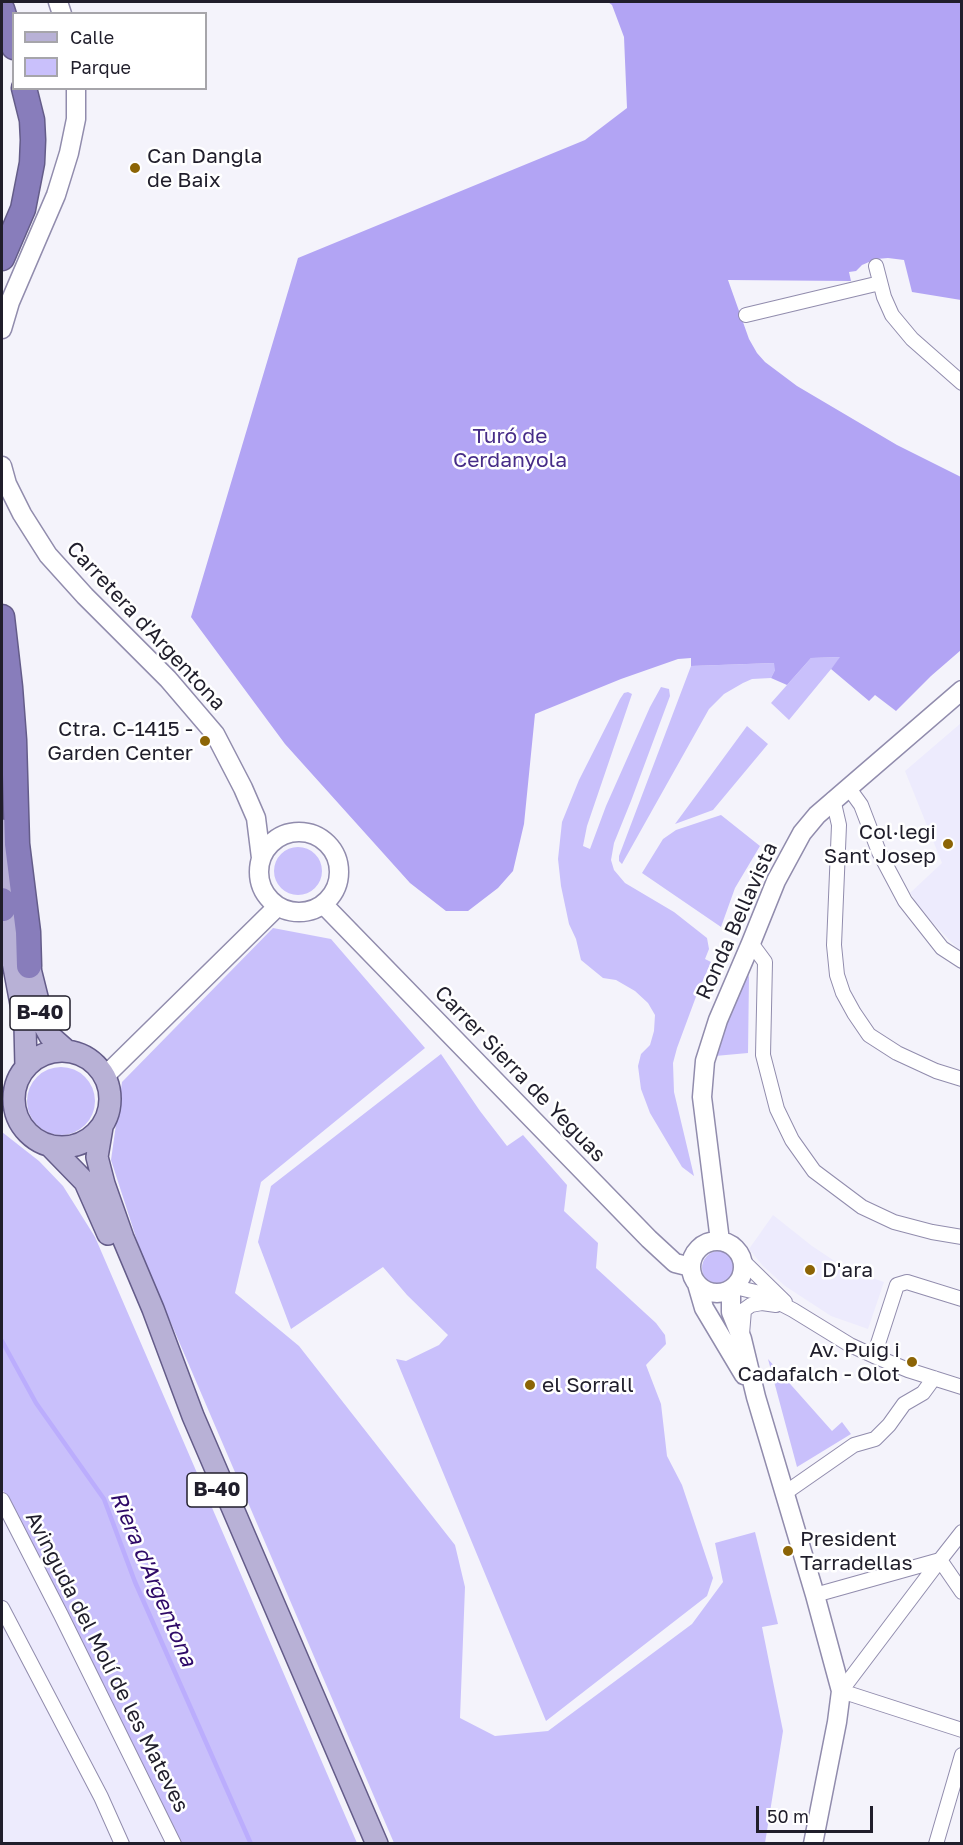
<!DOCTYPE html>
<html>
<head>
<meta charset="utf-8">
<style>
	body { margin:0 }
	#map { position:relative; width:963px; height:1845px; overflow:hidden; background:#f4f3fb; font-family:"Golos Text",sans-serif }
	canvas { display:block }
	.frame { position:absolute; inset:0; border:3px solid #201e2b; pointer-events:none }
	.legend { position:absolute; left:12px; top:12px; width:195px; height:78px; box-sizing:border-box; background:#fff; border:2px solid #a6a5aa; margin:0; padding:8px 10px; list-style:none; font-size:18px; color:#201e2b }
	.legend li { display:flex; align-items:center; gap:12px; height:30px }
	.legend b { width:30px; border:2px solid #a6a5aa }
	.scale { position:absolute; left:756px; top:1806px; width:117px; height:27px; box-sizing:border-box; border:3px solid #201e2b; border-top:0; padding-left:8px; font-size:18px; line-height:21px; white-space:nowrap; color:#201e2b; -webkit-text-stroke:4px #fff; paint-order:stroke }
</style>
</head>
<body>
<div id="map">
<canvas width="963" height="1845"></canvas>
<div class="frame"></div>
<ul class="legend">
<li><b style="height:8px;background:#b8b1d6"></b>Calle</li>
<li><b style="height:16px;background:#c9c0fb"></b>Parque</li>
</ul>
<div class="scale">50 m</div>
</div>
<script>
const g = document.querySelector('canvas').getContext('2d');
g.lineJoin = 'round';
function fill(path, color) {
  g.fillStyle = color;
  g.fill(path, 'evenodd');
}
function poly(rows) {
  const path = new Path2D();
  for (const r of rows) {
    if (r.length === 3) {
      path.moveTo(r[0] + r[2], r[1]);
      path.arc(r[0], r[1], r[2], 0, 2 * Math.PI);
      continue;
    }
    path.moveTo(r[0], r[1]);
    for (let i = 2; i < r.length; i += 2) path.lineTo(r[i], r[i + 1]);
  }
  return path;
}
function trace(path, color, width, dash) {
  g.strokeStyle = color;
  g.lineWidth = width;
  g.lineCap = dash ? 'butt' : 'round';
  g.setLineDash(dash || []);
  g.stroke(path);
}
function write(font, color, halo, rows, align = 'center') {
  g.font = font + ' "Golos Text",sans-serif';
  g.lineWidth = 5;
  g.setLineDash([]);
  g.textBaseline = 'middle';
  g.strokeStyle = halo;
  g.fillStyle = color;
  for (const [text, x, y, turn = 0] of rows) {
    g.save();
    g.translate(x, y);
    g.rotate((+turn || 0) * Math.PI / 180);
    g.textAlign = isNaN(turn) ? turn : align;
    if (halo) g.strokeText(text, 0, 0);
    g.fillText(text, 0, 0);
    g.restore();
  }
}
fill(poly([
	[961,723,961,952,932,922,913,899,914,898,910,893,942,863,905,771],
	[773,1215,812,1246,839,1264,861,1274,884,1282,868,1329,831,1316,785,1286,763,1266,749,1249],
	[2,1488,174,1843,2,1843]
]), '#edebfd');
fill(poly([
	[841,657,789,720,771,703,811,658],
	[775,663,775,670,771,678,752,679,743,683,724,694,709,709,622,864,619,861,619,856,691,666],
	[661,687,669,689,670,696,631,801,614,843,611,860,614,870,625,883,674,912,707,938,709,949,705,959,711,962,697,994,677,1048,673,1063,674,1092,694,1176,682,1167,650,1113,641,1089,638,1066,641,1054,650,1045,654,1031,655,1015,648,1003,635,991,616,980,603,978,581,960,576,939,569,924,561,886,558,859,562,822,579,780,620,699,624,693,628,692,632,694,587,826,583,846,590,849,606,806,650,707],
	[747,726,768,744,713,810,675,824],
	[721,815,760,846,735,888,721,927,642,873,663,839,676,830],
	[298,871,24],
	[273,928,331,939,425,1048,261,1182,235,1293,299,1346,455,1545,465,1587,460,1718,495,1736,548,1731,692,1624,723,1582,715,1543,755,1532,778,1624,762,1627,783,1731,765,1843,394,1843,141,1253,111,1160,122,1082],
	[748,974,749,977,748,1053,715,1056,727,1018],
	[441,1054,480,1111,507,1146,523,1135,567,1185,564,1211,598,1243,596,1268,656,1323,665,1335,666,1344,646,1365,661,1404,667,1456,682,1485,713,1578,707,1596,546,1721,396,1359,406,1361,439,1345,448,1335,407,1295,383,1267,291,1329,258,1242,271,1186],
	[61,1101,34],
	[2,1132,39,1161,63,1186,95,1237,357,1843,174,1843,2,1488],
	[719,1268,17],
	[768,1359,832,1431,842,1422,851,1434,797,1467]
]), '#c9c0fb');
fill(poly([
	[608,2,961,2,961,300,912,292,904,260,888,258,876,259,862,265,856,271,849,272,851,281,728,280,749,339,757,353,765,362,797,386,897,445,961,477,961,650,931,676,896,711,875,695,869,701,831,669,840,657,811,658,787,685,771,678,775,670,774,663,691,666,691,658,678,659,621,679,535,714,524,824,513,871,498,888,468,911,446,911,410,883,285,744,191,617,298,258,585,140,627,108,624,37,612,5]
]), '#b2a4f4');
trace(poly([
	[2,1341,36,1403,104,1499,135,1582,251,1844]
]), '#bbadfd', 4.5);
const street = poly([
	[876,266,884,297,892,315,912,339,962,383],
	[746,315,880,283],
	[848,787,861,805,879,852,905,901,942,948,962,961],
	[833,799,839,825,834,945,837,975,843,993,854,1013,869,1035,897,1053,936,1071,962,1079],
	[751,943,765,962,763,1055,777,1109,792,1140,814,1171,862,1207,894,1222,932,1232,962,1237],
	[743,1261,785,1302],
	[735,1287,760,1293,793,1310,850,1345,874,1356,908,1370,962,1387],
	[742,1334,744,1310,751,1305,762,1303,776,1305],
	[874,1356,897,1285,907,1282,962,1299],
	[785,1493,854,1445,875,1439,889,1425,904,1404,923,1393,934,1378],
	[2,1500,61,1615,174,1844],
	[962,1592,940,1560,841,1691,962,1730],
	[815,1595,940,1560,962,1532],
	[2,1608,101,1797,122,1844],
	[936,1844,962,1755]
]);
const secondary = poly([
	[58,2,62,14],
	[2,329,10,302,56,195,69,153,76,119,76,88],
	[2,466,7,484,22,514,48,555,85,596,168,679,215,734,243,788,256,818,261,858],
	[299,872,40],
	[323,904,649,1239,675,1263,691,1267],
	[104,1077,278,906],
	[717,1267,26],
	[720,1241,702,1097,705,1061,718,1020,751,943,776,881,802,833,817,815,962,690],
	[697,1284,704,1308,744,1375],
	[731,1289,731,1312,742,1339,756,1397,815,1595,841,1691,837,1722,813,1844]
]);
const primary = poly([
	[2,830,12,883],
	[2,893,3,909,25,1025,26,1067],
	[25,949,44,1025,50,1036,67,1051],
	[62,1099,48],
	[102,1127,97,1157,104,1184,123,1238,153,1309,193,1416,377,1844],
	[50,1146,85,1182,108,1234]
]);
const highway = poly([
	[2,9,14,47],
	[2,258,23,209,32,163,33,140,32,120,24,88],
	[2,617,10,687,14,740,17,844,28,932,29,966],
	[2,900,3,909]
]);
trace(street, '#918cad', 16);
trace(secondary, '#918cad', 21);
trace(primary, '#645c89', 24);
trace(highway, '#645c89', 27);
trace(street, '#fff', 14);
trace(secondary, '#fff', 18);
trace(primary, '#b8b1d6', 21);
trace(highway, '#887dbb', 24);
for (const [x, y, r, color] of [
	[135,168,6,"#8c6405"],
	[205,741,6,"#8c6405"],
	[948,844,6,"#8c6405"],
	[810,1270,6,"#8c6405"],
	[912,1362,6,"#8c6405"],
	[530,1385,6,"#8c6405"],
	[788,1551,6,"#8c6405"]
]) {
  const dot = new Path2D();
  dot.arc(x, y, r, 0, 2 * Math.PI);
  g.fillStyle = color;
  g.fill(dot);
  trace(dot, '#fff', 2);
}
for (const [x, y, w] of [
	[40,1013,60],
	[217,1490,60]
]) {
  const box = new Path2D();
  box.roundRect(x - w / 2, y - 17, w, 34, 4.5);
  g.fillStyle = '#fff';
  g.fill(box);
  trace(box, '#201e2b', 1.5);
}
write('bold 20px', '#201e2b', null, [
	["B-40",40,1013],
	["B-40",217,1490]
]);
write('21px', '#201e2b', '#fff', [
	["Can Dangla",147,156],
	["de Baix",147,180],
	["Ctra. C-1415 -",193,729,"right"],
	["Garden Center",193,753,"right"],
	["Col·legi",936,832,"right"],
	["Sant Josep",936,856,"right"],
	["D'ara",822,1270],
	["Av. Puig i",900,1350,"right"],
	["Cadafalch - Olot",900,1374,"right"],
	["el Sorrall",542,1385],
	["President",800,1539],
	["Tarradellas",800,1563]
], 'left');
write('21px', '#472d88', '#fff', [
	["Turó de",510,436],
	["Cerdanyola",510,460]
]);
write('21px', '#201e2b', '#fff', [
	["Carretera d'Argentona",146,626,47],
	["Ronda Bellavista",737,921,-66],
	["Carrer Sierra de Yeguas",520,1074,46],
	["Avinguda del Molí de les Mateves",107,1662,63]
]);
write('italic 22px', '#2f0a68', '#fff', [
	["Riera d'Argentona",153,1579,67]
]);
</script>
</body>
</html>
